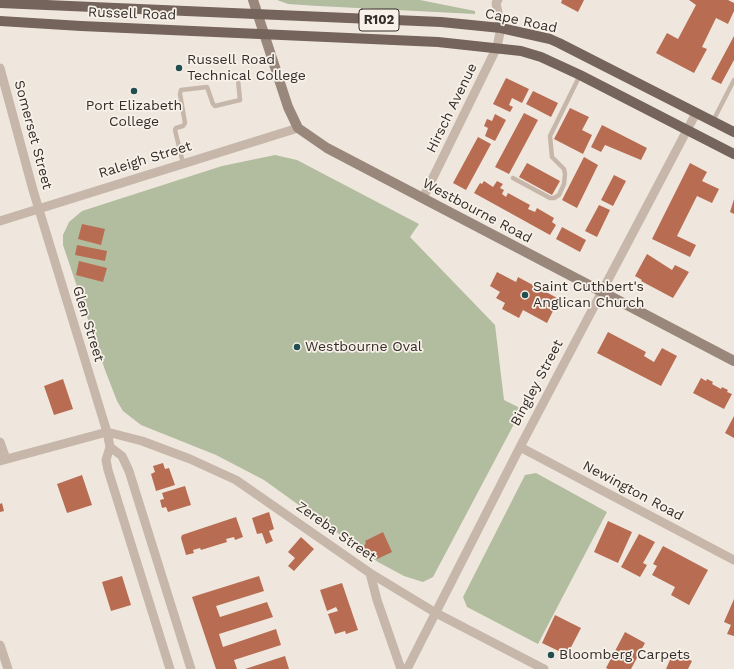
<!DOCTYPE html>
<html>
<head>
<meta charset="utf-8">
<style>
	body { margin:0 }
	canvas { display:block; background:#efe7dd }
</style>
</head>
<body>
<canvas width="734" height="669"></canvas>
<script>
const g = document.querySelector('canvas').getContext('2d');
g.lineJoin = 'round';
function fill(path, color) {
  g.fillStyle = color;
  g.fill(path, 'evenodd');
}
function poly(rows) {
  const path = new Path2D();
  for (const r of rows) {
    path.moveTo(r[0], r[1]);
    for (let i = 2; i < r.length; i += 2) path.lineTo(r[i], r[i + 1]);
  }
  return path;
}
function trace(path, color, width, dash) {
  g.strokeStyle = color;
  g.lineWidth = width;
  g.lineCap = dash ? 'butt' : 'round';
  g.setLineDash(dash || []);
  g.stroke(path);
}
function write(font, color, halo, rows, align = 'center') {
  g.font = font + ' "Work Sans",sans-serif';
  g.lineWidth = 3.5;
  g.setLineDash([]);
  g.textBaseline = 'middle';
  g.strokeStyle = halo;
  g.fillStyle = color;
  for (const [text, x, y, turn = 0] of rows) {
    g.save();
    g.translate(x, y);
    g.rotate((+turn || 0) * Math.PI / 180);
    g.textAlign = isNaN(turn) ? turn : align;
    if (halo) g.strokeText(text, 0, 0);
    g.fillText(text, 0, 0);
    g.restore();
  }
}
fill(poly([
	[277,0,420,0,475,11,475,14,318,6,288,4],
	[275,155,297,160,419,224,410,237,495,325,504,400,522,409,433,577,423,582,404,576,378,562,264,480,216,455,141,425,123,411,117,401,105,370,63,245,63,235,69,222,82,211,222,166],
	[536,473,607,512,538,644,467,607,463,597,525,475]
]), '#b2bd9f');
fill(poly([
	[562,0,584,0,578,12,561,3],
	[689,0,728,0,734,3,734,11,728,24,716,18,702,47,707,49,694,73,656,53,667,33,678,39,696,5],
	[734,36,734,60,721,84,711,79],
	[506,78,529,89,522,103,512,98,509,105,513,107,510,112,493,104],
	[533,91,558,103,551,117,526,104],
	[570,108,589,117,582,130,592,135,583,154,554,139],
	[524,113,538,120,509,174,495,167],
	[495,114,506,120,495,141,485,136,488,128,484,126,487,119,492,121],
	[602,125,647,148,641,160,605,145,601,152,591,147],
	[478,137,491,144,466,190,453,183],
	[584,157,598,165,577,208,562,200],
	[527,163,560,181,552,195,519,177],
	[690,163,707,172,702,181,719,189,712,203,697,196,677,236,696,245,690,257,652,239],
	[614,175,626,181,613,206,601,200],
	[484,181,493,187,497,181,503,184,500,188,504,190,502,194,506,197,508,193,530,205,528,209,535,212,537,208,554,218,552,222,556,225,550,235,474,193,480,183,482,184],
	[734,199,734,214,730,212],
	[599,205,610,210,597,237,585,231],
	[82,224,105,229,101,245,78,239],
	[562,227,586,240,580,252,556,239],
	[77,245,107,251,105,261,75,255],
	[647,254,672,270,675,265,689,272,673,298,641,281,642,280,635,276],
	[79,261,107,268,103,282,76,275],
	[497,272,516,282,518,277,559,299,547,323,523,310,519,318,502,309,505,303,496,298,500,292,490,286],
	[608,332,646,352,644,356,654,362,662,348,677,356,661,386,597,353],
	[701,378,706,381,707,379,713,382,712,384,721,389,722,387,728,390,727,392,732,394,724,409,693,393],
	[63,379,73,409,54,415,44,386],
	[734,416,734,438,725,433],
	[163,463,165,469,169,468,175,485,156,491,151,474,155,472,153,466],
	[82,475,92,505,67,513,57,484],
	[185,486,191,505,168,512,166,507,162,508,160,500,164,499,162,493],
	[2,503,4,511,0,512,0,504],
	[269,512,274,529,269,531,273,541,266,544,262,533,257,534,252,518],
	[236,517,243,537,235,540,234,537,226,539,227,542,201,550,200,548,193,550,194,553,186,555,181,538,182,535],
	[608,521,632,532,618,563,594,552],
	[383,532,392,552,377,559,362,549,366,543,365,541],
	[639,534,655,542,643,563,647,565,640,577,621,567],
	[301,537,314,549,294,571,288,566,295,558,288,552],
	[663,546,708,570,689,605,671,595,675,587,652,575,657,566,653,564],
	[122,576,131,605,111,611,102,582],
	[259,576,264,591,216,606,220,617,267,602,273,617,219,634,223,647,276,629,281,645,234,660,237,669,216,669,192,597],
	[342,583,358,630,346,634,345,631,335,634,328,614,338,611,336,607,327,611,320,590],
	[734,599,734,636,727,634,731,625,724,622],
	[555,615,581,628,567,655,542,643],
	[625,632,645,643,631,669,608,669,606,668],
	[673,653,692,661,688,669,666,669],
	[285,656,289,669,245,669]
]), '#b86c52');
trace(poly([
	[713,121,734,80],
	[183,163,175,130,176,128,183,126,185,123,180,94,181,90,207,87,213,104,215,106,240,100,238,80],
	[513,178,550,198,554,198,559,195,564,184,565,174,564,169,552,157,550,136,580,75]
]), '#c6b7aa', 4.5);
trace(poly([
	[0,68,33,190,107,432,110,447,106,460,108,470,170,669],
	[423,198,497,47,501,28,496,3,498,0],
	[0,221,298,128],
	[0,442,6,459],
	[110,447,122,456,129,471,191,669],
	[520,447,734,560],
	[0,461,107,432,142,441,190,459,236,480,370,573,436,613,544,669],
	[370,573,377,600,401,669],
	[0,645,8,669],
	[407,669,520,447,696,113]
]), '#c6b7aa', 9);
trace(poly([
	[253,0,288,107,298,128,327,148,734,361]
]), '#99877c', 10);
trace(poly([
	[0,3,441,22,501,28,550,39,559,43,734,132],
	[0,21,81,26,438,42,521,51,541,57,580,75,734,154]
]), '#75645c', 10);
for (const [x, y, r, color] of [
	[179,68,4,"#234e51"],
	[134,91,4,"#234e51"],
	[525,295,4,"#234e51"],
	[297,347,4,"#234e51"],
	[551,655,4,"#234e51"]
]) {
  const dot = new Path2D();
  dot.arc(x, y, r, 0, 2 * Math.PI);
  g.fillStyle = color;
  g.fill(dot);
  trace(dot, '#f7f1e9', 1.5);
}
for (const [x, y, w] of [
	[379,20,40]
]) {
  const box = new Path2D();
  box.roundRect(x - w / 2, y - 11, w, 22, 3);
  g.fillStyle = '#f7f1e9';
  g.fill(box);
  trace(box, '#342d29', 1);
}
write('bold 13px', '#342d29', null, [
	["R102",379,20]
]);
write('14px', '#342d29', '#f7f1e9', [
	["Russell Road",132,14,2],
	["Cape Road",521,21,12],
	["Hirsch Avenue",452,108,-64],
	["Somerset Street",33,135,75],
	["Raleigh Street",145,160,-17],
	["Westbourne Road",477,211,28],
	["Glen Street",88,324,73],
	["Bingley Street",537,383,-62],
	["Newington Road",633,491,28],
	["Zereba Street",336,532,35]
]);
write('14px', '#342d29', '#f7f1e9', [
	["Russell Road",187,60],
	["Technical College",187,76],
	["Port Elizabeth",134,106,"center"],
	["College",134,122,"center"],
	["Saint Cuthbert's",533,287],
	["Anglican Church",533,303],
	["Westbourne Oval",305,347],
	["Bloomberg Carpets",559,655]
], 'left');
</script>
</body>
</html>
